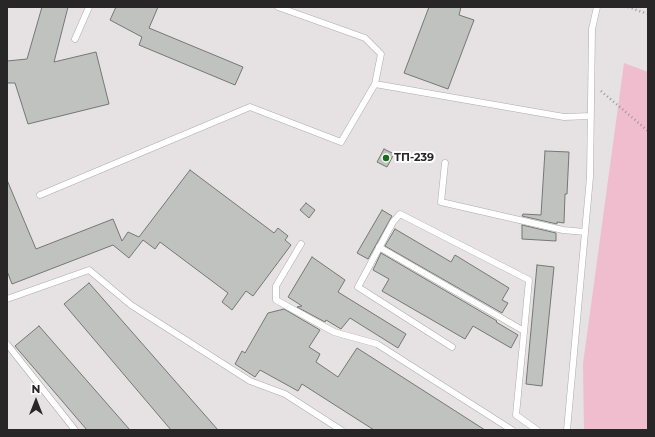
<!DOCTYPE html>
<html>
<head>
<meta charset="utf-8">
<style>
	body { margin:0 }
	#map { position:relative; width:655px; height:437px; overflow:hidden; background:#e6e1e3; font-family:Montserrat,sans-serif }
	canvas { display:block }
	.frame { position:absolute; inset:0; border:8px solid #282626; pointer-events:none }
	.north { position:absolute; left:16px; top:381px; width:40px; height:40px; -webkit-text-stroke:3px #fff; paint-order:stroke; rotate:0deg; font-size:11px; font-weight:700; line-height:16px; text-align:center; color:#282626 }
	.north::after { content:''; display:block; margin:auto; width:14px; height:18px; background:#282626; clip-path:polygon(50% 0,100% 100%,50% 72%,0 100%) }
</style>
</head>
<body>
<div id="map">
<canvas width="655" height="437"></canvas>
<div class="frame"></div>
<div class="north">N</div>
</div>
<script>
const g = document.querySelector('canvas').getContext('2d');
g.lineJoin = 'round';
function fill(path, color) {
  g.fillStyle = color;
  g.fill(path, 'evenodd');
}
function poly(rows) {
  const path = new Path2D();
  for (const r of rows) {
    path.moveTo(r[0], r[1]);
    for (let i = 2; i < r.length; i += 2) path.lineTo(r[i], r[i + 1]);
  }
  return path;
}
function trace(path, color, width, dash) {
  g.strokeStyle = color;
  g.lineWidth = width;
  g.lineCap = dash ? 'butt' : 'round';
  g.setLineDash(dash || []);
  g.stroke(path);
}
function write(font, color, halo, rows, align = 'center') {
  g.font = font + ' Montserrat,sans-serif';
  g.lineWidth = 4;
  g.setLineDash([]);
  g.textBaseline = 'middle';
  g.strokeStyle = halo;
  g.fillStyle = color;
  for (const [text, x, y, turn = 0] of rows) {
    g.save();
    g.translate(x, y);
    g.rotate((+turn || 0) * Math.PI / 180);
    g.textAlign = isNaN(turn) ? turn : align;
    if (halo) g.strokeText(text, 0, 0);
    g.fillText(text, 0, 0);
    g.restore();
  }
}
fill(poly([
	[624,63,648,72,648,430,584,430,583,364]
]), '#f0bdce');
const building = poly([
	[42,7,68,7,54,62,96,52,109,104,28,124,15,83,7,83,7,61,27,59,42,7],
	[116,7,158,7,149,28,243,67,235,85,139,45,142,37,110,20,116,7],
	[429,7,461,7,459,15,474,20,448,89,404,73,429,7],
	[384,149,394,154,387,167,377,162,384,149],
	[545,151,569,152,567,194,565,194,564,223,557,222,557,224,522,216,523,214,541,215,545,151],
	[190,170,274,233,278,228,288,236,285,240,291,245,253,296,246,291,232,310,222,302,228,293,160,242,155,249,143,240,129,258,113,245,12,284,7,271,7,180,36,249,113,219,122,241,128,232,139,237,190,170],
	[306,203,315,210,309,218,300,210,306,203],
	[382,210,392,216,368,259,357,253,382,210],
	[522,225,556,233,556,241,522,239,522,225],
	[395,229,451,262,455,255,509,288,502,300,508,303,502,313,385,246,395,229],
	[381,253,497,321,496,322,518,335,511,348,473,326,465,339,382,291,389,279,373,270,381,253],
	[312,257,345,280,338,292,406,334,398,348,350,318,341,329,326,320,325,322,297,307,302,306,288,297,312,257],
	[537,265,554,267,542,386,526,384,537,265],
	[89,283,218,430,171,430,64,304,89,283],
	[284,309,320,330,309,347,320,354,316,362,338,377,357,348,485,430,374,430,302,384,298,391,260,370,255,377,235,364,242,351,245,353,268,313,284,309],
	[39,326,130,430,87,430,15,346,39,326]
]);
fill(building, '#bfc2be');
trace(building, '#747774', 1);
const lane = poly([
	[278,7,365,38,381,54,375,84],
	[75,39,89,7],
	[445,163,441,202,563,230,585,232],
	[40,195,250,107,341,142,375,84,564,117,591,116],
	[301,244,276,286,276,300,334,332,377,344,512,430],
	[379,247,524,331],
	[7,299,89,270,131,305,250,381,285,394,341,430],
	[7,344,75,430],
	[452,347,358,287,393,222,400,214,529,280,516,415,537,430],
	[567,430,590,177,592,29,597,7]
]);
trace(lane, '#afaaab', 7);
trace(poly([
	[628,7,648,14],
	[601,91,648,131]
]), '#9b9799', 2.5, [1, 3]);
trace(lane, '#fff', 6);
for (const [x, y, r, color] of [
	[386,158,4,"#186f18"]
]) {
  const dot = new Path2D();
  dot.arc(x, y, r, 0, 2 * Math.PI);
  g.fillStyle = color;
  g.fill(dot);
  trace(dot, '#fff', 1.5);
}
write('bold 11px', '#282626', '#fff', [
	["ТП-239",394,158]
], 'left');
</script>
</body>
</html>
